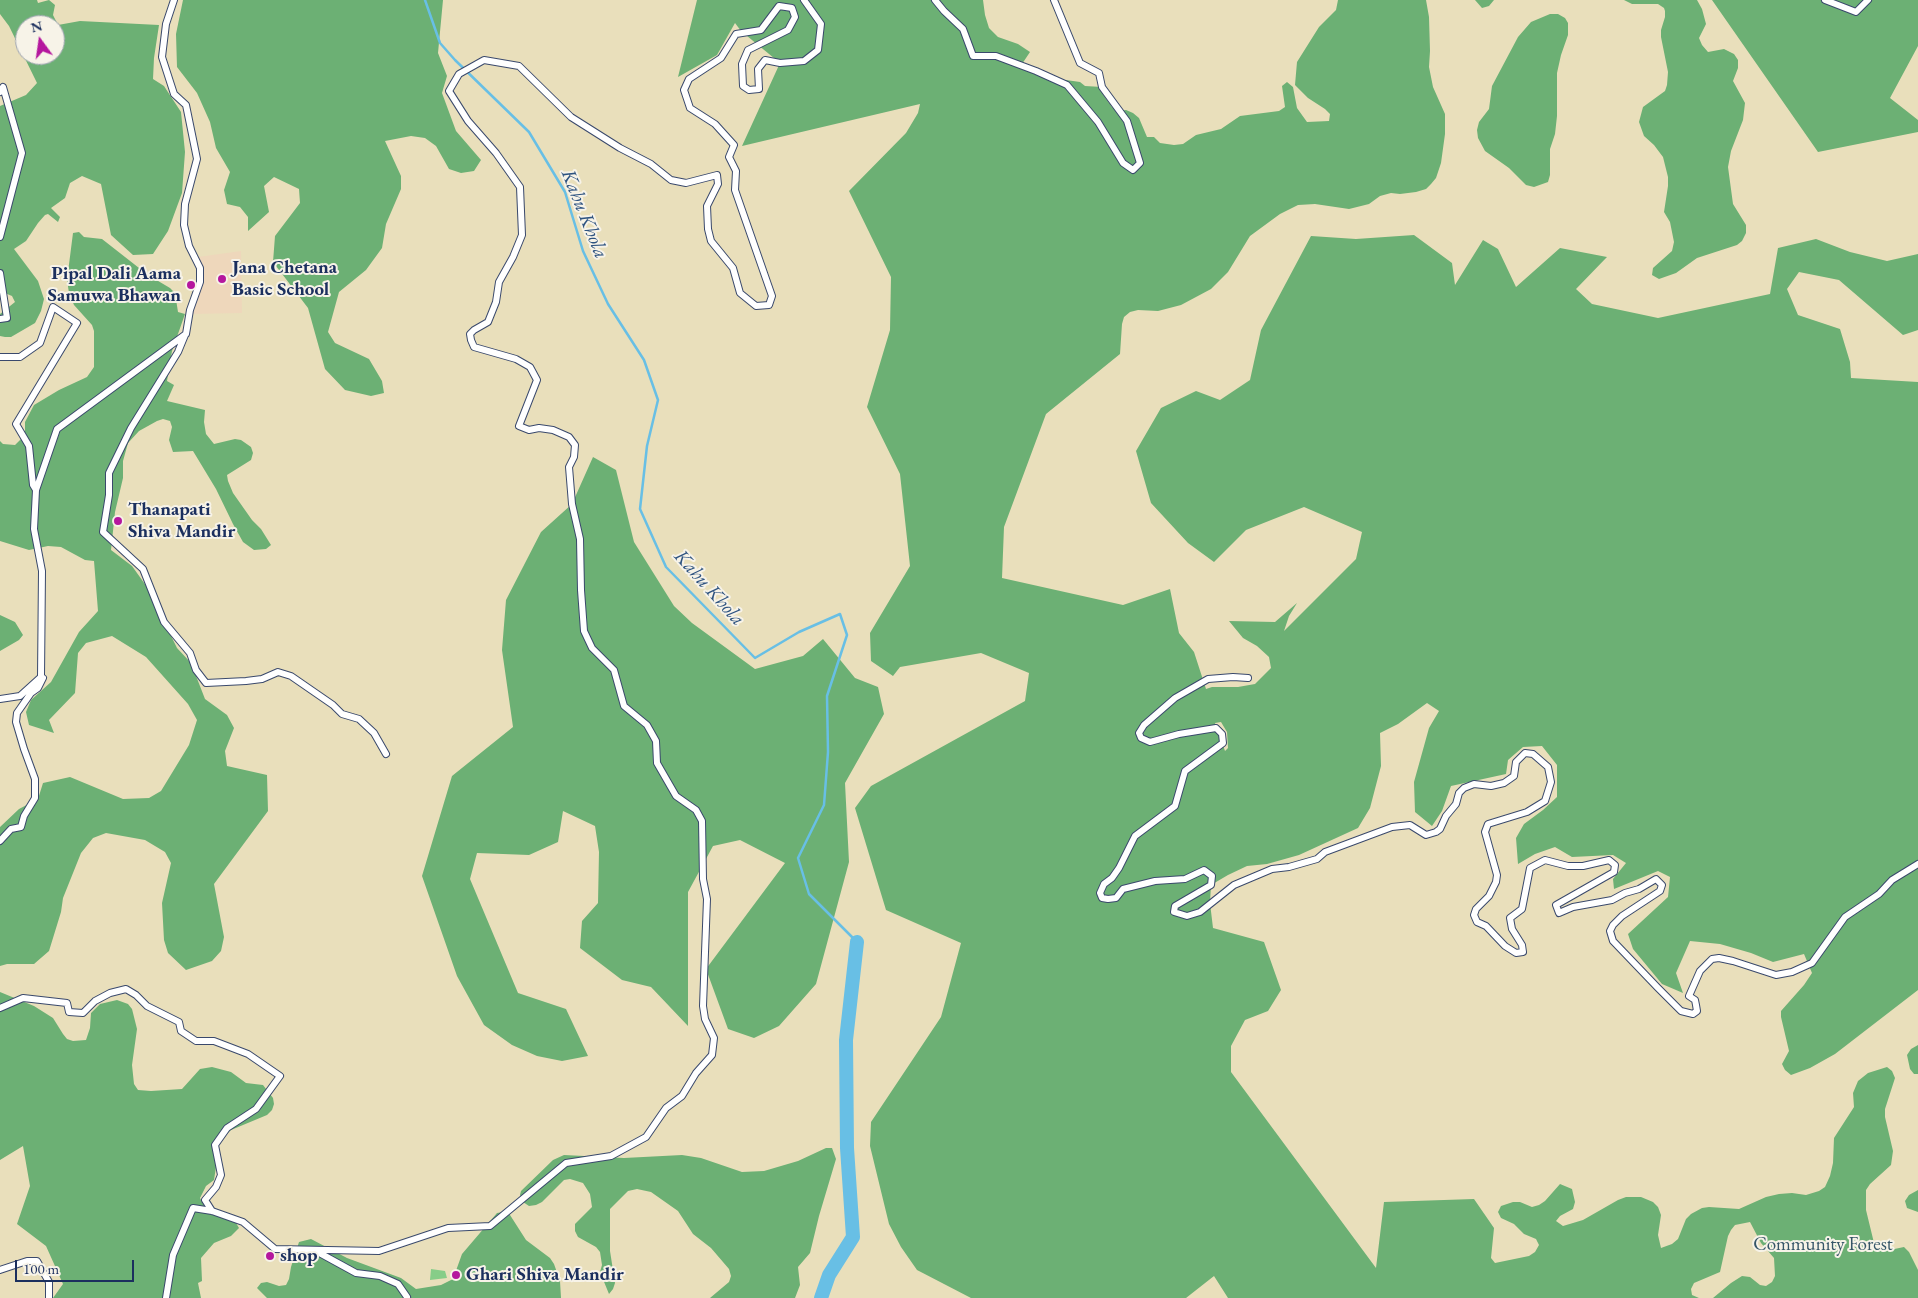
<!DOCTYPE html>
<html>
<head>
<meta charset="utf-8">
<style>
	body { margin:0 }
	#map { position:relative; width:1918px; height:1298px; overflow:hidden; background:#e9dfbb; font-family:"EB Garamond",serif }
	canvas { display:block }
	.north { position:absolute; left:15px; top:15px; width:50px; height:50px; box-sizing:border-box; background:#f7f3e8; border:1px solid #9fa5b1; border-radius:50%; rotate:346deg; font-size:14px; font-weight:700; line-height:20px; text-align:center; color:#1b2f5e }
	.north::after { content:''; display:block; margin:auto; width:18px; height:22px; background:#b5179e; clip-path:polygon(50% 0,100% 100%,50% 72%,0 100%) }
	.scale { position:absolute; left:15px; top:1260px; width:119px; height:22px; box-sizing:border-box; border:2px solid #1b2f5e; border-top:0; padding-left:6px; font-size:15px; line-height:18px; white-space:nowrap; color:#1b2f5e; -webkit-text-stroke:4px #f7f3e8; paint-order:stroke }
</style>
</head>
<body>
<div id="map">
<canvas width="1918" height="1298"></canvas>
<div class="north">N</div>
<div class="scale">100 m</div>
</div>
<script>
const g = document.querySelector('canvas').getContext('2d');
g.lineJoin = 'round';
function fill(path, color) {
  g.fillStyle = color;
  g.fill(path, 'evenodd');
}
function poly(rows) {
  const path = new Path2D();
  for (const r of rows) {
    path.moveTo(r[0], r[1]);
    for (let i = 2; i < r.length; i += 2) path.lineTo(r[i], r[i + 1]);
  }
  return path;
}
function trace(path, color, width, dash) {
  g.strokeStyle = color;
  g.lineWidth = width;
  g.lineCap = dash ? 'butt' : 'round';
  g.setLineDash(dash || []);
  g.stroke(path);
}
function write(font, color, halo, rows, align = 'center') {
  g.font = font + ' "EB Garamond",serif';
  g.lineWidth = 4;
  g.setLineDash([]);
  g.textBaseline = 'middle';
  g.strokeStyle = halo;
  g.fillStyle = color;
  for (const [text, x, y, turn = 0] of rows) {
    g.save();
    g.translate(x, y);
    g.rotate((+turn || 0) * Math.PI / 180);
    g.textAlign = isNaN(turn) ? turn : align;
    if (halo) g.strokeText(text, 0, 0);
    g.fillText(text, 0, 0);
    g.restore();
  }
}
fill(poly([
	[241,251,242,313,192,314,203,272,198,257]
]), '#eed7bb');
fill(poly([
	[431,1269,445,1271,447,1278,430,1280]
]), '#86cd88');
fill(poly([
	[0,0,37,0,38,3,49,0,55,5,53,15,58,25,80,21,159,25,154,58,153,79,164,86,181,112,185,152,182,193,168,231,153,254,133,255,111,235,101,184,82,176,70,183,65,198,51,208,60,217,58,222,48,214,45,215,38,223,26,241,14,249,38,281,44,299,41,311,35,323,11,337,5,337,0,336,0,314,15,302,12,296,0,291,0,106,26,95,37,83,9,26,0,14],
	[25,25,55,25,55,55,25,55],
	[183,0,443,0,438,53,447,76,442,93,456,131,481,160,474,171,461,173,449,169,436,146,425,138,411,136,385,141,401,176,401,189,386,224,382,248,366,270,339,292,328,332,335,343,369,359,382,381,384,393,371,396,345,390,325,369,308,308,273,262,275,236,300,203,299,189,274,177,264,186,269,212,248,231,248,217,240,207,227,204,224,190,230,172,216,148,210,122,197,93,177,67,176,34],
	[697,0,983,0,985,15,989,28,998,37,1018,44,1030,52,1022,64,1062,83,1066,80,1080,82,1085,86,1102,87,1104,96,1112,107,1119,111,1126,110,1133,113,1139,118,1147,137,1154,137,1160,143,1174,145,1183,144,1196,135,1221,129,1240,116,1279,111,1285,107,1282,86,1287,82,1293,87,1297,108,1307,122,1329,121,1330,114,1325,109,1308,98,1295,85,1297,62,1319,27,1336,10,1338,0,1426,0,1429,17,1430,51,1429,67,1433,87,1445,114,1445,134,1441,163,1436,178,1431,184,1426,189,1416,192,1400,194,1391,193,1380,196,1369,204,1349,209,1315,204,1298,205,1280,214,1250,236,1228,272,1211,289,1181,305,1158,311,1138,310,1130,312,1124,317,1122,324,1120,354,1046,414,1004,527,1002,578,1123,605,1170,589,1179,633,1194,652,1206,689,1212,687,1238,687,1255,684,1271,668,1269,657,1257,646,1243,638,1229,621,1275,622,1297,603,1289,616,1284,631,1356,559,1362,532,1304,507,1246,530,1214,562,1188,543,1151,503,1136,451,1161,408,1196,391,1220,400,1250,380,1261,330,1311,236,1356,239,1414,235,1452,263,1455,285,1483,240,1498,249,1516,287,1560,248,1607,257,1576,289,1592,304,1658,318,1770,294,1778,248,1816,239,1850,252,1887,261,1918,254,1918,330,1903,335,1839,280,1799,272,1787,289,1798,315,1840,329,1850,362,1851,378,1918,382,1918,990,1835,1054,1810,1068,1791,1075,1785,1070,1782,1064,1789,1051,1781,1017,1781,1011,1804,985,1812,973,1804,954,1773,962,1751,953,1720,944,1690,941,1676,973,1683,993,1662,984,1633,949,1628,934,1668,897,1670,877,1658,871,1614,889,1613,879,1626,863,1613,855,1572,857,1555,847,1535,854,1518,864,1516,838,1524,824,1543,810,1557,797,1557,765,1542,746,1523,747,1508,760,1506,774,1451,786,1442,811,1432,826,1415,812,1414,782,1429,728,1439,711,1427,703,1398,724,1380,733,1381,766,1370,808,1358,828,1299,855,1267,864,1247,866,1228,875,1211,885,1210,903,1213,928,1264,942,1281,990,1268,1011,1245,1020,1231,1046,1231,1072,1376,1268,1384,1202,1474,1199,1494,1228,1491,1258,1495,1263,1529,1256,1535,1252,1539,1245,1536,1239,1524,1234,1514,1224,1501,1218,1498,1212,1501,1206,1513,1202,1520,1202,1532,1207,1539,1205,1545,1201,1560,1184,1572,1189,1575,1202,1573,1209,1560,1216,1556,1221,1563,1226,1583,1220,1618,1200,1626,1197,1641,1197,1653,1202,1658,1207,1661,1215,1658,1235,1661,1248,1672,1244,1678,1239,1686,1219,1691,1214,1702,1208,1709,1207,1739,1209,1766,1197,1779,1194,1792,1193,1806,1195,1819,1191,1825,1187,1830,1176,1833,1163,1834,1138,1854,1107,1853,1093,1858,1081,1868,1073,1887,1067,1892,1071,1895,1078,1885,1109,1885,1117,1893,1151,1891,1165,1870,1184,1866,1190,1866,1210,1874,1243,1878,1249,1885,1251,1904,1247,1909,1252,1918,1270,1918,1298,1713,1298,1731,1283,1742,1276,1750,1277,1760,1285,1766,1286,1772,1282,1775,1276,1774,1258,1761,1243,1750,1222,1735,1225,1731,1230,1728,1236,1720,1272,1694,1283,1691,1289,1692,1295,1699,1298,1228,1298,1214,1276,1186,1298,971,1298,917,1270,901,1247,889,1224,870,1146,871,1122,941,1017,961,943,886,910,855,808,871,786,1025,701,1029,673,981,653,900,667,893,676,871,661,870,633,910,566,900,474,867,407,890,330,891,277,849,191,906,133,918,113,920,104,742,146,780,63,741,31,735,23,717,55,678,77],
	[1221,722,1227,732,1228,748,1225,751,1215,723],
	[1475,0,1494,0,1489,6,1482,8],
	[1624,0,1697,0,1702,9,1706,24,1699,38,1702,45,1708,52,1724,49,1734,54,1738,60,1738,68,1733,81,1745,103,1743,120,1731,151,1728,167,1733,204,1746,225,1746,233,1742,241,1737,245,1697,258,1676,273,1659,279,1652,275,1653,268,1672,251,1674,242,1670,222,1664,212,1668,186,1668,177,1663,157,1654,145,1644,136,1639,122,1643,107,1665,91,1667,85,1668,72,1661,37,1661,30,1665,17,1665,11,1664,8,1658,4,1632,4],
	[1712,0,1918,0,1918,46,1890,98,1918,120,1918,132,1818,152],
	[1550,14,1558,14,1565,18,1568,23,1568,35,1561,55,1557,73,1557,116,1555,134,1550,149,1550,175,1548,182,1534,187,1526,185,1509,168,1485,151,1478,138,1477,130,1479,122,1489,109,1492,86,1518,37,1531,22],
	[79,232,84,237,102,239,148,275,170,288,175,293,178,312,185,314,172,351,167,381,174,385,167,401,205,410,204,422,206,434,214,444,235,439,241,440,251,447,253,453,251,460,227,475,228,481,233,493,252,520,261,529,271,545,266,549,254,550,243,542,233,524,216,489,193,451,173,452,169,440,172,427,170,421,163,419,157,421,139,431,128,443,123,461,123,478,115,512,111,550,132,566,147,587,177,648,191,663,205,699,227,715,234,728,225,751,227,766,267,775,268,811,214,884,224,937,221,951,212,961,186,970,168,953,164,940,162,903,171,863,165,852,145,840,106,833,93,838,81,853,63,898,61,912,49,951,34,964,7,964,0,966,0,827,19,809,38,799,43,783,70,777,123,799,149,798,161,791,189,745,197,720,188,704,146,657,112,636,86,643,78,653,75,693,49,720,54,733,29,725,26,712,31,700,51,682,79,632,98,611,94,561,85,560,61,547,48,546,29,550,0,541,0,441,3,444,15,445,25,435,25,422,34,405,59,390,87,377,94,367,94,331,92,325,74,305,69,293,67,280,73,233],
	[593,457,616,470,634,542,674,606,692,623,755,669,803,656,823,639,855,678,878,687,884,714,845,783,849,862,816,984,779,1026,754,1038,728,1029,706,969,785,863,740,840,713,846,688,892,688,1026,651,987,622,980,580,948,582,921,598,903,599,852,595,826,563,811,558,842,529,855,477,853,470,879,518,993,566,1009,588,1056,562,1061,537,1056,512,1045,484,1025,457,976,422,876,452,776,513,727,502,650,506,600,541,532,572,504],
	[0,615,15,622,23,635,19,640,0,651],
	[0,992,34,1006,53,1018,63,1034,67,1039,73,1041,86,1040,90,1028,91,1013,100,1004,117,1000,128,1004,132,1009,137,1029,132,1065,134,1084,138,1090,151,1091,182,1089,200,1069,212,1067,231,1072,246,1083,263,1085,273,1098,274,1104,272,1110,267,1115,231,1130,221,1139,214,1154,216,1167,214,1180,206,1186,200,1198,204,1206,219,1217,236,1223,239,1228,231,1236,214,1243,201,1258,202,1281,198,1283,201,1298,53,1298,63,1284,46,1246,17,1224,30,1186,23,1146,0,1160],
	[1918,1045,1918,1074,1914,1074,1910,1069,1907,1055,1911,1049],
	[826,1148,832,1148,836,1159,819,1216,810,1253,798,1267,800,1285,795,1298,710,1298,729,1282,731,1276,729,1269,711,1248,693,1234,678,1211,651,1192,637,1189,628,1191,610,1209,610,1251,615,1283,613,1289,609,1294,600,1272,602,1265,600,1252,596,1247,578,1237,575,1231,575,1224,592,1207,590,1194,583,1183,570,1179,564,1180,542,1202,536,1205,529,1206,523,1202,520,1195,521,1191,553,1160,564,1155,624,1158,682,1155,701,1158,742,1172,764,1171,798,1161],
	[1918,1190,1918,1212,1907,1208,1905,1201,1909,1195],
	[503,1212,510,1215,526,1240,550,1258,554,1264,560,1281,561,1298,267,1298,257,1288,261,1283,267,1282,279,1286,286,1285,289,1279,291,1267,299,1242,311,1239,347,1258,401,1278,416,1289,441,1285,453,1279,462,1254,497,1213]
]), '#6cb074');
trace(poly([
	[425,0,440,43,455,60,529,132,565,192,583,251,608,304,644,360,658,400,647,446,640,509,666,567,755,658,799,632,840,614,847,635,827,696,828,752,824,805,798,858,809,894,857,942]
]), '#68bfe5', 2.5);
trace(poly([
	[821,1298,829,1275,853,1237,847,1148,846,1040,857,942]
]), '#68bfe5', 14);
const minor = poly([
	[935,0,944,11,963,29,973,56,996,56,1036,71,1067,85,1098,122,1123,163,1133,170,1140,163,1127,121,1102,87,1099,73,1080,63,1054,0],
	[1825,0,1856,12,1868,0],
	[0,92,3,87,22,153,0,237],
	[0,273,7,318,0,319],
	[185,335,178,352,131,428,109,473,109,495,103,532,143,569,164,622,190,653,196,670,206,683,246,681,262,679,278,672,291,676,333,705,342,714,359,719,374,733,386,754],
	[0,357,20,357,40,343,53,307,77,323,16,424,29,446,33,485,36,490],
	[1248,678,1233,677,1208,679,1175,698,1144,725,1139,733,1141,738,1150,742,1179,734,1216,728,1222,734,1223,743,1185,771,1175,806,1135,836,1119,868,1112,878,1104,884,1100,893,1102,898,1108,899,1116,898,1123,889,1155,881,1185,879,1204,870,1212,876,1211,885,1175,906,1174,912,1187,916,1200,912,1234,885,1272,869,1289,867,1317,859,1325,852,1392,827,1410,825,1426,835,1436,832,1440,829,1446,816,1456,804,1459,793,1464,788,1474,784,1491,786,1504,783,1514,776,1516,762,1525,753,1533,754,1548,767,1551,782,1545,801,1527,812,1488,824,1485,832,1497,875,1496,882,1489,896,1476,909,1474,915,1477,922,1486,926,1505,946,1516,953,1523,952,1522,945,1512,929,1510,918,1522,909,1530,868,1545,860,1568,866,1583,866,1609,860,1615,865,1614,872,1556,905,1559,913,1573,907,1612,900,1625,893,1639,889,1656,879,1662,885,1660,891,1622,916,1613,925,1610,931,1613,941,1658,988,1681,1011,1693,1014,1697,1011,1696,1005,1695,1000,1689,996,1700,971,1712,959,1719,958,1733,961,1776,975,1792,972,1812,963,1845,917,1879,894,1892,880,1918,864],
	[0,699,20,696,41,677,42,571,34,529,36,490,57,429,186,334,190,310,200,282,200,268,189,246,184,225,185,204,197,159,195,149,186,105,174,94,162,57,166,24,174,0],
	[0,841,11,829,21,827,24,816,35,798,35,779,24,749,16,722,17,713,31,693,38,688,43,678],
	[0,1008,23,998,67,1003,69,1012,83,1013,95,1001,110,993,126,989,136,995,147,1006,179,1022,181,1031,196,1041,214,1041,248,1054,280,1076,256,1109,227,1128,215,1145,221,1175,216,1187,205,1200,212,1211],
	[314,1250,356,1273,380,1276,398,1284,407,1297],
	[0,1270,27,1261,37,1261,49,1282,49,1298],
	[166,1298,173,1255,193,1208,212,1211,243,1222,275,1249,379,1251,448,1228,490,1226,566,1163,611,1156,646,1137,666,1108,682,1096,696,1073,712,1055,714,1038,705,1019,703,1006,707,899,703,879,702,821,696,810,676,796,657,763,656,741,647,725,624,706,614,670,592,648,584,631,581,590,580,539,572,504,569,467,574,457,575,445,569,437,553,430,539,428,529,430,519,426,537,380,530,367,516,359,474,347,471,340,470,334,474,330,488,322,496,302,499,282,513,257,522,235,520,187,496,153,468,121,449,91,459,74,484,60,519,66,571,117,620,148,651,164,671,180,686,183,717,175,718,184,707,206,708,229,711,241,733,268,740,293,756,306,769,305,772,296,735,190,736,171,729,157,734,145,715,124,690,108,684,90,689,79,721,58,736,34,761,30,779,6,792,8,795,17,788,30,748,50,742,64,743,86,749,90,759,89,758,69,765,60,780,63,804,61,818,50,821,24,804,0]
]);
trace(minor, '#3a496c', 8);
trace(minor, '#fff', 6);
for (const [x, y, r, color] of [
	[222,279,5,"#b5179e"],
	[191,285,5,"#b5179e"],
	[118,521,5,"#b5179e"],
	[270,1256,5,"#b5179e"],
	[456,1275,5,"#b5179e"]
]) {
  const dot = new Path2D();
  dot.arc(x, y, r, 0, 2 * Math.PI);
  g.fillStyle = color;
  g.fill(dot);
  trace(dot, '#f7f3e8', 2);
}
write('bold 19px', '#1b2f5e', '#f7f3e8', [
	["Jana Chetana",232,268],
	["Basic School",232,290],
	["Pipal Dali Aama",181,274,"right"],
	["Samuwa Bhawan",181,296,"right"],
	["Thanapati",128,510],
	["Shiva Mandir",128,532],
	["shop",280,1256],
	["Ghari Shiva Mandir",466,1275]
], 'left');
write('19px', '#365668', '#f7f3e8', [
	["Community Forest",1823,1245]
]);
write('italic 20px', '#2e5380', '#f7f3e8', [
	["Kahu Khola",584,214,68],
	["Kahu Khola",709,588,48]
]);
</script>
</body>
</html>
